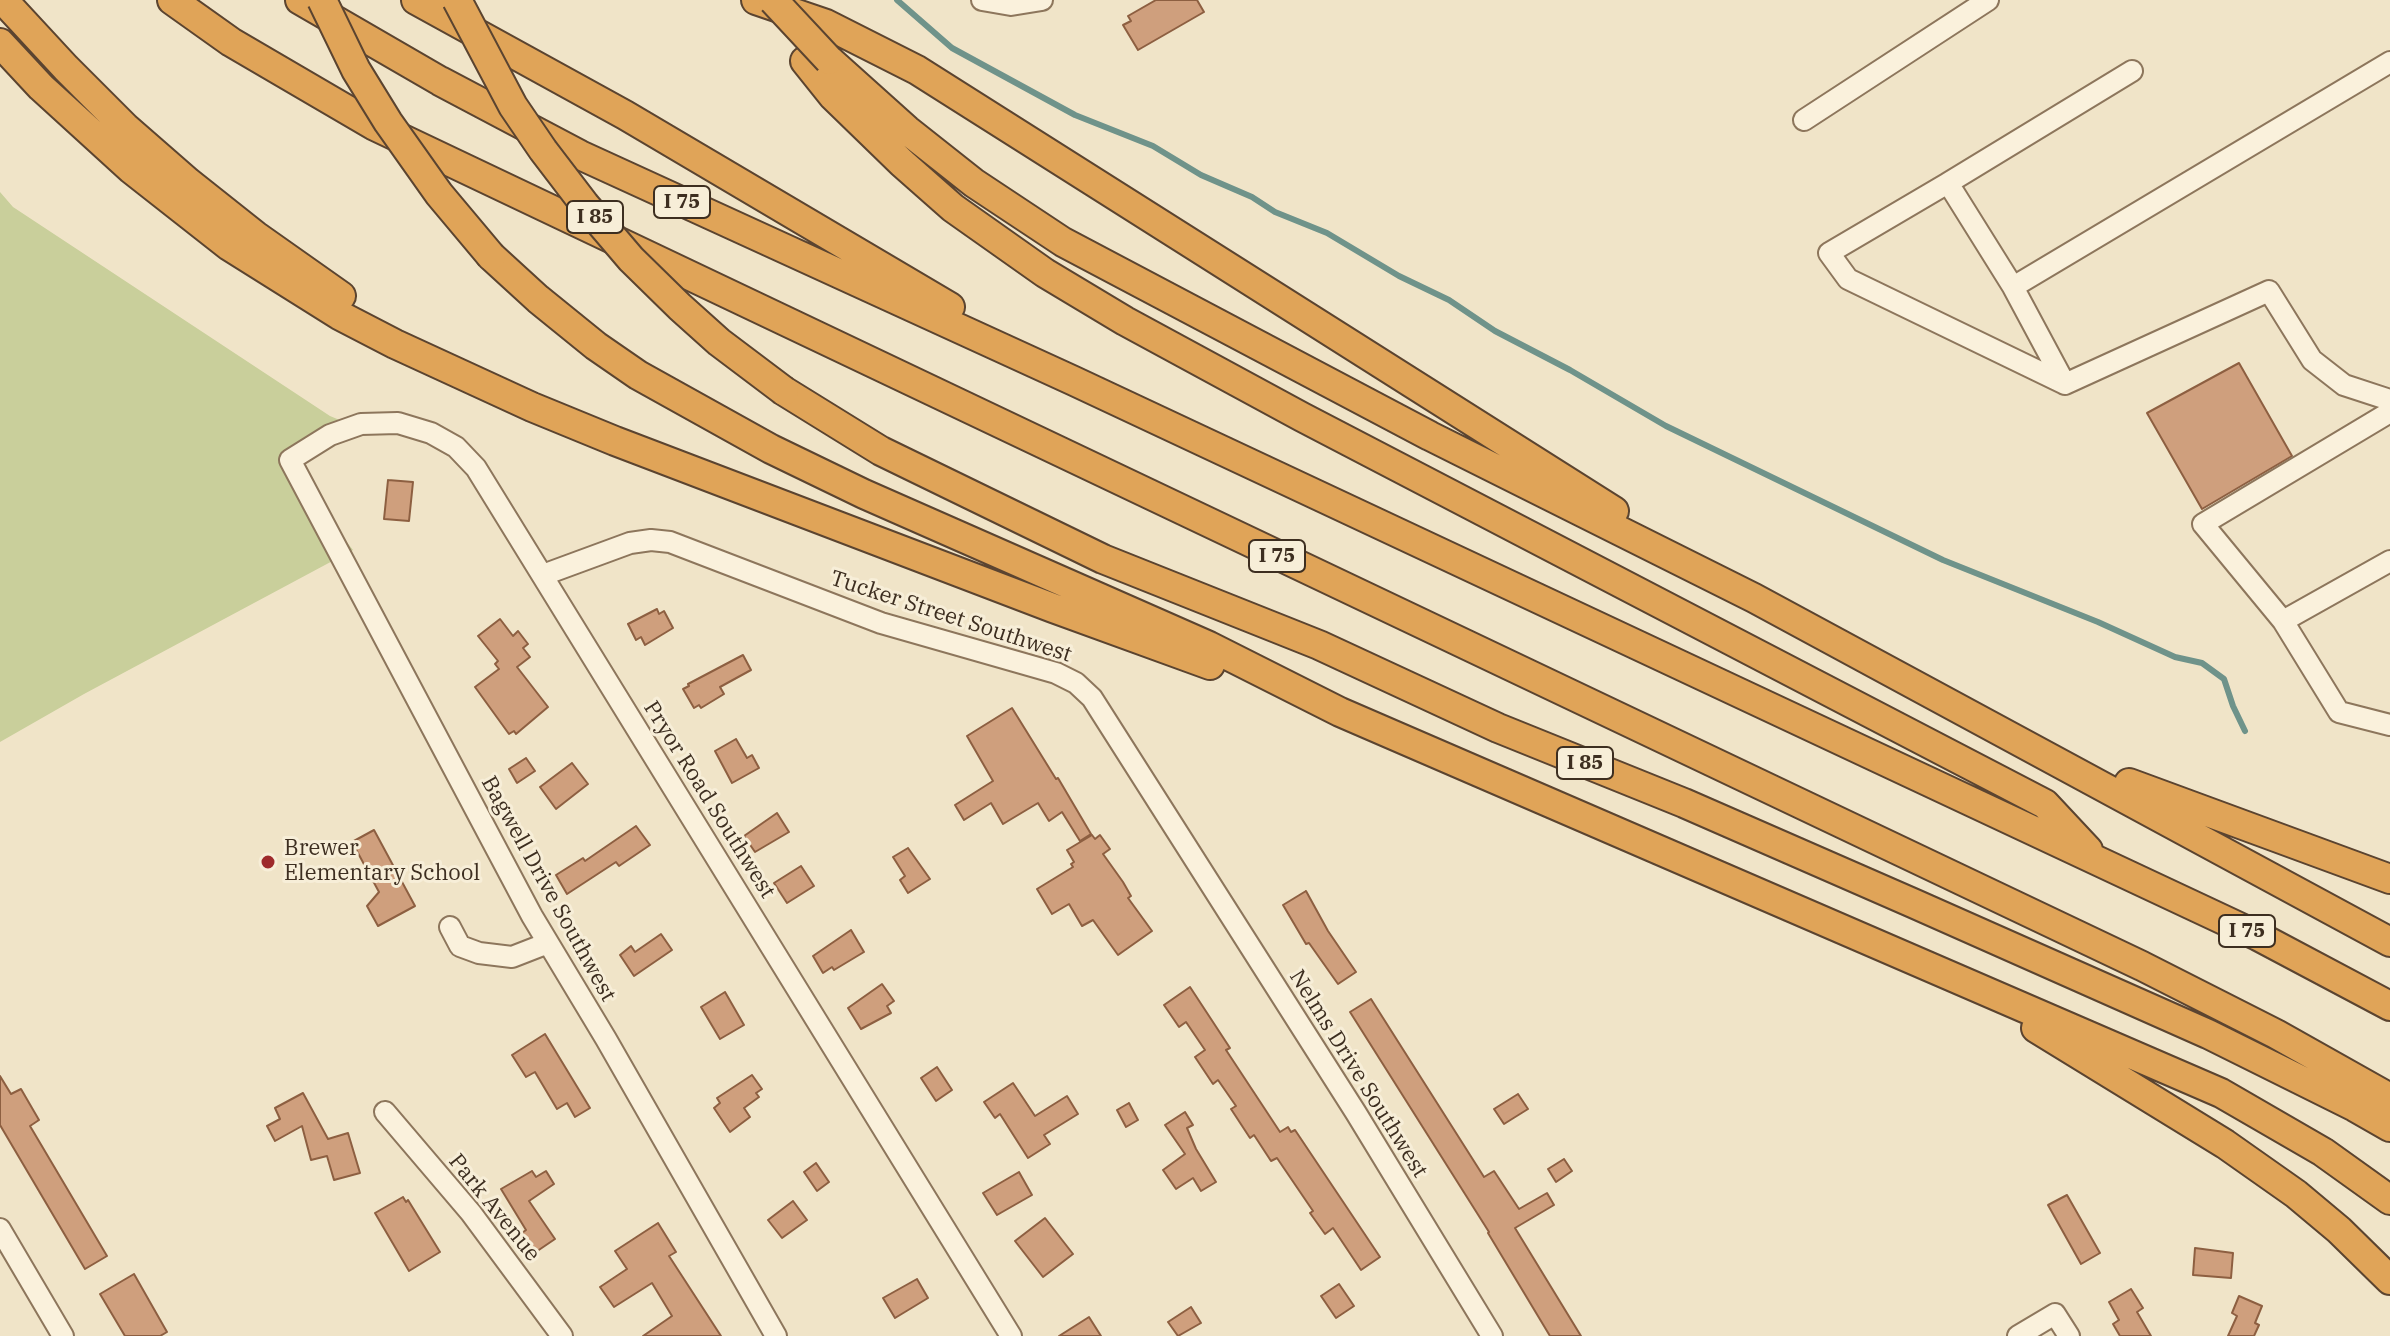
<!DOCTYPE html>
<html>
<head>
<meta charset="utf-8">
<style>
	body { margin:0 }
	canvas { display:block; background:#f0e4c8 }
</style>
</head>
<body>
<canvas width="2390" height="1336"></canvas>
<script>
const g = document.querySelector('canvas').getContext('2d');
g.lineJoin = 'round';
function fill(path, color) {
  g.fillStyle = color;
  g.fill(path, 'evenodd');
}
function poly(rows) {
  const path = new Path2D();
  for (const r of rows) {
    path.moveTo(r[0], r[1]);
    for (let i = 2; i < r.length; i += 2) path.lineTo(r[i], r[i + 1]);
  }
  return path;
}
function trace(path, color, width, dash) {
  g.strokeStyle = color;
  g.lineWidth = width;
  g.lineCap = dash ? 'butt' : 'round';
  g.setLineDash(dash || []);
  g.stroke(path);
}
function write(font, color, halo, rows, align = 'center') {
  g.font = font + ' "IBM Plex Serif",serif';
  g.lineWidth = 6;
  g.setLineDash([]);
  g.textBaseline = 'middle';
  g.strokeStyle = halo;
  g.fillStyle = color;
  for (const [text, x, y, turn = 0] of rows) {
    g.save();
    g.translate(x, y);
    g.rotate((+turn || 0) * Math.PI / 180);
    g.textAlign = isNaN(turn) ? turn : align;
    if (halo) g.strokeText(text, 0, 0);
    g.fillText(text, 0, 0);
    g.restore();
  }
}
fill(poly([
	[0,192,13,207,330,416,342,421,288,468,353,550,84,694,0,742]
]), '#c9cf9b');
trace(poly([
	[897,0,952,48,1075,115,1153,146,1201,175,1252,197,1275,212,1327,233,1399,276,1449,300,1495,331,1570,370,1666,426,1943,560,2098,622,2175,657,2202,663,2224,679,2233,706,2245,731]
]), '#6f938a', 6);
const building = poly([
	[1156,0,1197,0,1204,12,1138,50,1123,25,1131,21,1128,16,1156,0],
	[2239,363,2292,456,2202,509,2147,413,2239,363],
	[388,480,413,482,409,521,384,519,388,480],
	[657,609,659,614,664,611,673,628,645,645,641,637,636,640,628,624,657,609],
	[500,619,513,636,518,631,528,644,523,648,530,657,517,667,548,707,516,734,514,731,509,734,475,687,499,669,495,664,498,661,478,636,500,619],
	[743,655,751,670,720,687,724,694,701,708,699,705,694,708,683,689,689,686,688,684,743,655],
	[1012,708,1056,779,1058,778,1091,834,1080,841,1062,812,1049,821,1038,803,1003,824,991,803,964,820,955,805,993,781,967,736,1012,708],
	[736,739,747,758,752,755,759,768,732,783,715,751,736,739],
	[526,758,535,771,517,783,509,769,526,758],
	[572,763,588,784,556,809,540,787,572,763],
	[777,813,789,832,755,852,744,836,777,813],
	[636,826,650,845,619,866,616,862,567,894,556,875,583,858,585,861,636,826],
	[374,830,415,906,378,926,367,906,379,892,352,842,374,830],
	[1092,835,1095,839,1100,835,1110,849,1103,854,1123,882,1131,896,1128,898,1152,931,1118,955,1093,920,1082,926,1069,904,1052,914,1037,889,1073,867,1071,864,1074,862,1067,850,1092,835],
	[908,848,930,879,908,893,900,880,905,876,893,857,908,848],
	[801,866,814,886,787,903,774,883,801,866],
	[1306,891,1328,931,1356,972,1338,984,1309,943,1306,944,1283,905,1306,891],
	[851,930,864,952,834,970,832,967,823,973,813,956,851,930],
	[661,934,672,950,634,976,620,955,631,946,635,952,661,934],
	[882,984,894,1001,887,1006,891,1013,861,1029,848,1008,882,984],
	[1190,987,1230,1048,1226,1050,1280,1132,1288,1127,1291,1132,1295,1130,1380,1257,1361,1270,1333,1228,1325,1234,1310,1213,1313,1211,1277,1158,1271,1161,1254,1135,1250,1138,1231,1109,1236,1106,1218,1080,1213,1084,1195,1057,1205,1050,1186,1022,1179,1027,1164,1005,1190,987],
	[725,992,744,1025,720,1039,701,1007,725,992],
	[1371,999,1484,1177,1494,1171,1519,1209,1547,1193,1554,1205,1515,1228,1581,1336,1550,1336,1488,1233,1489,1232,1350,1012,1371,999],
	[545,1034,590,1108,575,1117,567,1103,557,1109,535,1072,526,1077,512,1055,545,1034],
	[937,1067,952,1090,936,1101,921,1078,937,1067],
	[752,1075,762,1089,756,1093,759,1097,744,1108,750,1117,730,1132,714,1108,720,1103,717,1098,752,1075],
	[0,1076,11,1094,21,1089,39,1120,30,1126,107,1256,85,1269,0,1125,0,1076],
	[1013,1083,1035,1116,1067,1096,1078,1114,1044,1135,1050,1144,1028,1158,1000,1114,995,1118,984,1102,1013,1083],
	[303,1093,328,1139,348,1133,360,1173,334,1180,327,1156,311,1160,302,1126,275,1141,267,1126,280,1119,275,1108,303,1093],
	[1518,1094,1528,1109,1504,1124,1494,1109,1518,1094],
	[1129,1103,1138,1120,1126,1127,1117,1110,1129,1103],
	[1185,1112,1193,1125,1187,1128,1196,1149,1216,1182,1201,1191,1193,1178,1176,1189,1163,1170,1185,1154,1165,1125,1185,1112],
	[1564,1159,1572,1171,1556,1182,1548,1169,1564,1159],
	[816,1163,829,1182,817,1191,804,1172,816,1163],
	[532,1171,536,1177,546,1171,554,1184,529,1201,555,1239,527,1258,514,1239,526,1230,501,1189,532,1171],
	[1019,1172,1032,1195,997,1215,983,1193,1019,1172],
	[2067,1195,2100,1253,2081,1264,2048,1205,2067,1195],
	[403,1197,406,1202,408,1200,440,1252,409,1271,375,1213,403,1197],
	[793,1201,807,1220,782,1238,768,1220,793,1201],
	[1045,1218,1073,1254,1043,1277,1015,1241,1045,1218],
	[658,1223,676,1252,669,1256,721,1336,643,1336,672,1316,652,1283,614,1307,600,1287,627,1269,615,1251,658,1223],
	[2195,1248,2233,1253,2231,1278,2193,1275,2195,1248],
	[134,1274,167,1332,160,1336,125,1336,100,1294,134,1274],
	[917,1279,928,1298,895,1318,883,1298,917,1279],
	[1339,1284,1354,1306,1336,1318,1321,1296,1339,1284],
	[2131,1289,2143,1308,2137,1312,2151,1336,2120,1336,2113,1324,2119,1320,2109,1302,2131,1289],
	[2239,1296,2262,1306,2255,1323,2259,1325,2254,1336,2228,1336,2237,1316,2232,1313,2239,1296],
	[1191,1307,1201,1323,1178,1336,1168,1322,1191,1307],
	[1089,1317,1101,1336,1059,1336,1089,1317]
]);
fill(building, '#cf9f7d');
trace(building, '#8d5f41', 2);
const minor = poly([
	[982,0,1011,5,1042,0],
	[1804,120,1988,0],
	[1948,183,1829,253,1848,279,2065,384],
	[2013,287,2390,62],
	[2065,384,2013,287,1948,183,2132,71],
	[2065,384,2269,291,2312,360,2344,385,2390,400],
	[2390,412,2203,524,2283,621,2339,712,2390,725],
	[543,575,630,543,651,540,670,542,881,623,1056,673,1076,683,1092,698,1356,1113,1492,1336],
	[2283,621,2390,561],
	[450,927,460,946,479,953,512,957,548,943],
	[385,1112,471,1213,562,1336],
	[0,1229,63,1336],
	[776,1336,606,1039,532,916,290,460,330,435,361,424,398,423,431,433,456,447,476,468,1011,1336],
	[2018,1336,2055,1314,2069,1336]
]);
const highway = poly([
	[3,0,66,68,125,127,188,182,256,236,341,296],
	[172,0,231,42,373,125,2142,966,2276,1034,2390,1098],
	[300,0,440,81,580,155,1074,381,2258,936,2390,1006],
	[416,0,625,115,950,307],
	[756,0,826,24,917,70,1614,511],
	[0,43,41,87,131,169,229,246,339,315,395,344,532,407,615,441,1053,608,1210,665],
	[829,60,907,130,974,183,1063,242,1430,436,1754,598,2390,942],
	[805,61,833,96,902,163,953,208,1045,273,1125,321,1302,417,2045,804,2088,850],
	[491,256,538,299,596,346,638,375,771,449,864,494,1209,646,1340,712,2221,1093,2323,1152,2390,1200],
	[784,391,881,451,1103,559,1319,645,1498,728,1684,803,1915,904,2208,1034,2355,1107,2390,1127],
	[2129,783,2390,879],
	[2036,1028,2225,1144,2296,1194,2339,1230,2390,1280]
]);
trace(minor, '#8d765c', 24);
trace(highway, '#5b4430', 32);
trace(minor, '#faf1dc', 20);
trace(highway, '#e0a458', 28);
const highwayBridge = poly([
	[322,0,356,70,388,122,439,194,491,256],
	[457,0,513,106,543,150,585,205,631,259,680,307,719,342,784,391],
	[773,0,829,60]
]);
trace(highwayBridge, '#5b4430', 32, []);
trace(highwayBridge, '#e0a458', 28);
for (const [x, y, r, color] of [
	[268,862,8,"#9e2a2b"]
]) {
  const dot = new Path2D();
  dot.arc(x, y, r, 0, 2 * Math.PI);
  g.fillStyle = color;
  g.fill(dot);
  trace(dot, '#f7eed8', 3);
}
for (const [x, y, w] of [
	[682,202,56],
	[595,217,56],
	[1277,556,56],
	[1585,763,56],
	[2247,931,56]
]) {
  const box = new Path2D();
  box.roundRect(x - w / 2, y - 16, w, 32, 6);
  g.fillStyle = '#f7eed8';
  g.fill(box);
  trace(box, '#3d2e20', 2);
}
write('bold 20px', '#3d2e20', null, [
	["I 75",682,202],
	["I 85",595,217],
	["I 75",1277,556],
	["I 85",1585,763],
	["I 75",2247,931]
]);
write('22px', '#3d2e20', '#f7eed8', [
	["Tucker Street Southwest",951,617,18],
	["Pryor Road Southwest",709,800,58],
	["Bagwell Drive Southwest",548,889,61],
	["Nelms Drive Southwest",1358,1074,58],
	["Park Avenue",494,1208,51]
]);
write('22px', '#3d2e20', '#f7eed8', [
	["Brewer",284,849],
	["Elementary School",284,874]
], 'left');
</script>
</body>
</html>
